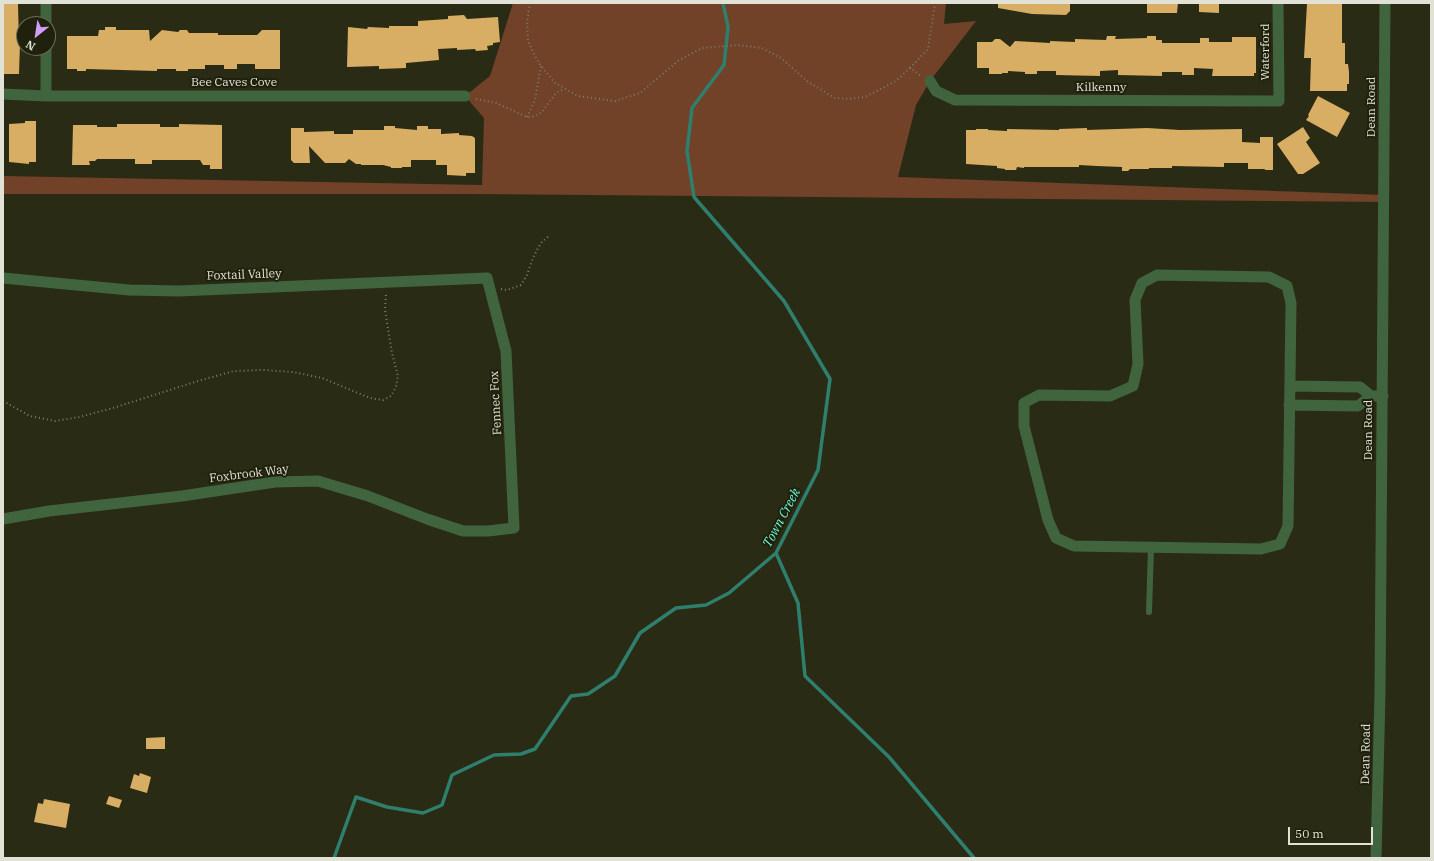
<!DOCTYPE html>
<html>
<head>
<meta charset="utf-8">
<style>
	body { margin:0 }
	#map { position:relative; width:1434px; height:861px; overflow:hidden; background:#2a2b15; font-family:"IBM Plex Serif",serif }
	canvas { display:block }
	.frame { position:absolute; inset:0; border:4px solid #e1e2d5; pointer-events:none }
	.north { position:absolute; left:16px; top:16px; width:40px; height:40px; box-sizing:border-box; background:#20210c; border:1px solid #6d6e5c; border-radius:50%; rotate:210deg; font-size:11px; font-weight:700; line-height:16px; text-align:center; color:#e1e2d5 }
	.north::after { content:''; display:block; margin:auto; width:14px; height:18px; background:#d49cfb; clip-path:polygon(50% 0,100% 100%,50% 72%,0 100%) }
	.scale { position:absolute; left:1288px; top:827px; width:85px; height:18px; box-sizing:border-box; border:2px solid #e1e2d5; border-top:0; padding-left:5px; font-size:12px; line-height:14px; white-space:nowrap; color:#e1e2d5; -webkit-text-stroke:3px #20210c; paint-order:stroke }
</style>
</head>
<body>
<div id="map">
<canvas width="1434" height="861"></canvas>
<div class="frame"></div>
<div class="north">N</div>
<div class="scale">50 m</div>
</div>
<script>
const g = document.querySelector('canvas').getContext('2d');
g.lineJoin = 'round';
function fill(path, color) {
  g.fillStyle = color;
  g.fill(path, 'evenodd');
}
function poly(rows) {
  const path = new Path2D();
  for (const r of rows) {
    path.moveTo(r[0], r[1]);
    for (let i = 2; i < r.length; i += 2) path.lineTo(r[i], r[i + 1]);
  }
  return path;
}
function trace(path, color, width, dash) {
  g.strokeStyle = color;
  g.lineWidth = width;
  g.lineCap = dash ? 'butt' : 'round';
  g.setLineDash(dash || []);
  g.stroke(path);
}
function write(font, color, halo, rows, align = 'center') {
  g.font = font + ' "IBM Plex Serif",serif';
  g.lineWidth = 4;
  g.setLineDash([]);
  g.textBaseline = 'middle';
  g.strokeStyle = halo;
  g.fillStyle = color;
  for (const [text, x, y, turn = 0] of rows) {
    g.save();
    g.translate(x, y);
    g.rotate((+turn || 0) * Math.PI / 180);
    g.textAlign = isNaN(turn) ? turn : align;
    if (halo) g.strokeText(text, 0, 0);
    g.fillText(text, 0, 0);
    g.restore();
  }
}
fill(poly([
	[513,3,946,3,944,24,976,21,930,81,916,105,898,177,1384,195,1384,202,475,194,3,194,3,176,482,185,484,118,465,96,490,76]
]), '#714128');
trace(poly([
	[776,553,798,603,805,676,889,757,974,858],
	[334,858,356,797,387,807,423,813,442,805,452,775,494,755,521,754,535,749,571,696,588,694,615,676,640,633,676,608,706,605,729,593,776,553,818,470,830,379,784,301,694,197,687,151,692,108,724,65,728,27,723,3]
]), '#2e7f6d', 3.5);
fill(poly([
	[3,3,18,3,19,44,20,44,19,74,3,74],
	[998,3,1070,3,1070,11,1066,15,1032,14,998,8],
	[1147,3,1178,3,1177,13,1147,13],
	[1199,3,1219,3,1219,13,1199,12],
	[1307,3,1342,3,1342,43,1345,43,1345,64,1348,64,1349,72,1349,84,1347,84,1347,91,1310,91,1311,58,1304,58],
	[464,15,467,19,498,17,500,42,493,43,493,45,487,46,488,50,476,51,475,49,457,50,457,48,438,49,439,60,406,63,406,68,379,69,379,66,347,67,348,27,367,29,368,27,389,28,389,26,418,26,418,21,448,19,448,16],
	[105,27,116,27,116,30,149,30,150,41,162,30,178,32,180,30,187,30,189,33,218,33,218,35,257,35,262,30,280,30,280,69,255,69,255,64,237,64,237,69,224,69,224,65,205,65,205,69,188,69,188,71,176,71,176,69,157,69,157,71,86,69,86,71,77,71,77,69,67,69,67,36,98,36,99,30,105,30],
	[1107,36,1116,36,1115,39,1147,38,1147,36,1156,36,1156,40,1162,40,1162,43,1200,43,1200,38,1209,38,1209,42,1232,42,1232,37,1256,37,1256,73,1254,73,1254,76,1212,76,1213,69,1194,68,1194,75,1182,75,1182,72,1162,72,1162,76,1118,75,1118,70,1100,71,1100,76,1056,75,1056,71,1037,71,1037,74,1025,74,1025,72,1008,71,1008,73,1002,73,1002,74,989,74,989,68,977,68,977,42,992,42,995,39,1000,39,1010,47,1015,41,1050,43,1050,41,1075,42,1075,39,1106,40],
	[1318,96,1350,113,1337,137,1306,120,1309,116,1308,115],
	[25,121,36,121,36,162,29,162,29,164,9,162,9,124,25,123],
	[117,124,160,124,160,127,179,127,179,124,222,125,222,169,210,169,210,165,203,165,200,160,152,160,152,164,135,164,135,159,97,159,95,161,89,161,90,165,72,165,73,125,97,125,97,127,117,127],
	[384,126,395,126,395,128,417,130,417,126,428,126,428,129,441,129,441,134,459,133,459,135,472,136,475,138,475,173,466,173,466,176,447,175,447,165,436,165,436,160,411,160,411,167,402,167,402,168,391,168,391,167,383,165,361,165,361,164,356,164,349,159,345,163,325,163,309,146,310,163,294,163,291,160,291,128,304,128,304,132,334,131,334,134,353,134,353,130,384,130],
	[1303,127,1310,138,1306,142,1320,163,1303,174,1298,174,1277,144],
	[1087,128,1087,130,1147,128,1180,130,1242,129,1242,142,1260,143,1260,137,1273,137,1273,170,1266,170,1264,169,1248,169,1248,163,1224,163,1224,167,1172,166,1172,168,1149,168,1149,169,1130,169,1128,171,1122,171,1122,167,1097,166,1079,165,1079,167,1024,167,1024,168,1017,167,1016,170,1005,170,1005,169,997,168,997,166,966,164,966,130,976,130,976,129,988,129,988,130,1007,131,1007,129,1059,130,1059,129],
	[165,737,165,749,146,749,146,738],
	[140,773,151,777,147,793,130,788,134,774,139,776],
	[109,796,122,800,119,808,106,804],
	[44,799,70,804,66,828,34,822,38,803,43,804]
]), '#d8ad64');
trace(poly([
	[530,3,527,22,528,41,535,56,541,66,555,83,578,96,615,101,640,93,678,61,702,48,738,45,762,48,781,58,808,82,835,98,849,99,865,97,896,81,910,68,921,76],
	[910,68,928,49,935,3],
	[476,99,496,103,527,117,536,116,542,112,556,93,564,89],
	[527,117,535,100,541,66],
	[501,289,507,290,521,285,527,275,533,258,537,250,541,243,550,235],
	[3,401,30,416,55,421,79,417,113,408,198,381,234,371,263,370,293,372,322,378,370,398,383,400,391,396,396,387,398,376,392,353,385,310,386,293]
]), '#7d7e6c', 2, [1, 3]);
trace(poly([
	[1149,612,1151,547]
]), '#40653e', 6);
trace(poly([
	[46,24,46,3],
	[930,81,936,91,955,100,1279,101,1278,3],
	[3,94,46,96,465,96],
	[46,96,46,48],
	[1157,275,1269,277,1287,286,1291,303,1288,526,1280,544,1261,549,1074,546,1056,538,1048,520,1024,426,1024,403,1039,395,1110,396,1133,386,1138,364,1135,300,1142,283,1157,275],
	[3,278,129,290,179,291,487,278,506,351,514,528,488,531,463,531,427,519,368,496,318,481,275,482,182,496,49,511,3,519],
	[1290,386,1360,387,1371,396],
	[1289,405,1358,406,1371,396,1383,396],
	[1376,858,1380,693,1385,3]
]), '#40653e', 11);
write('12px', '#e1e2d5', '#20210c', [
	["Waterford",1266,52,-90],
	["Bee Caves Cove",234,83],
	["Kilkenny",1101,88],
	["Dean Road",1372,107,-90],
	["Foxtail Valley",244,275,-2],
	["Fennec Fox",496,403,-93],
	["Dean Road",1369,430,-90],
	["Foxbrook Way",249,474,-7],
	["Dean Road",1366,754,-89]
]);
write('italic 13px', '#6cfddc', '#20210c', [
	["Town Creek",782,518,-62]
]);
</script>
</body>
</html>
